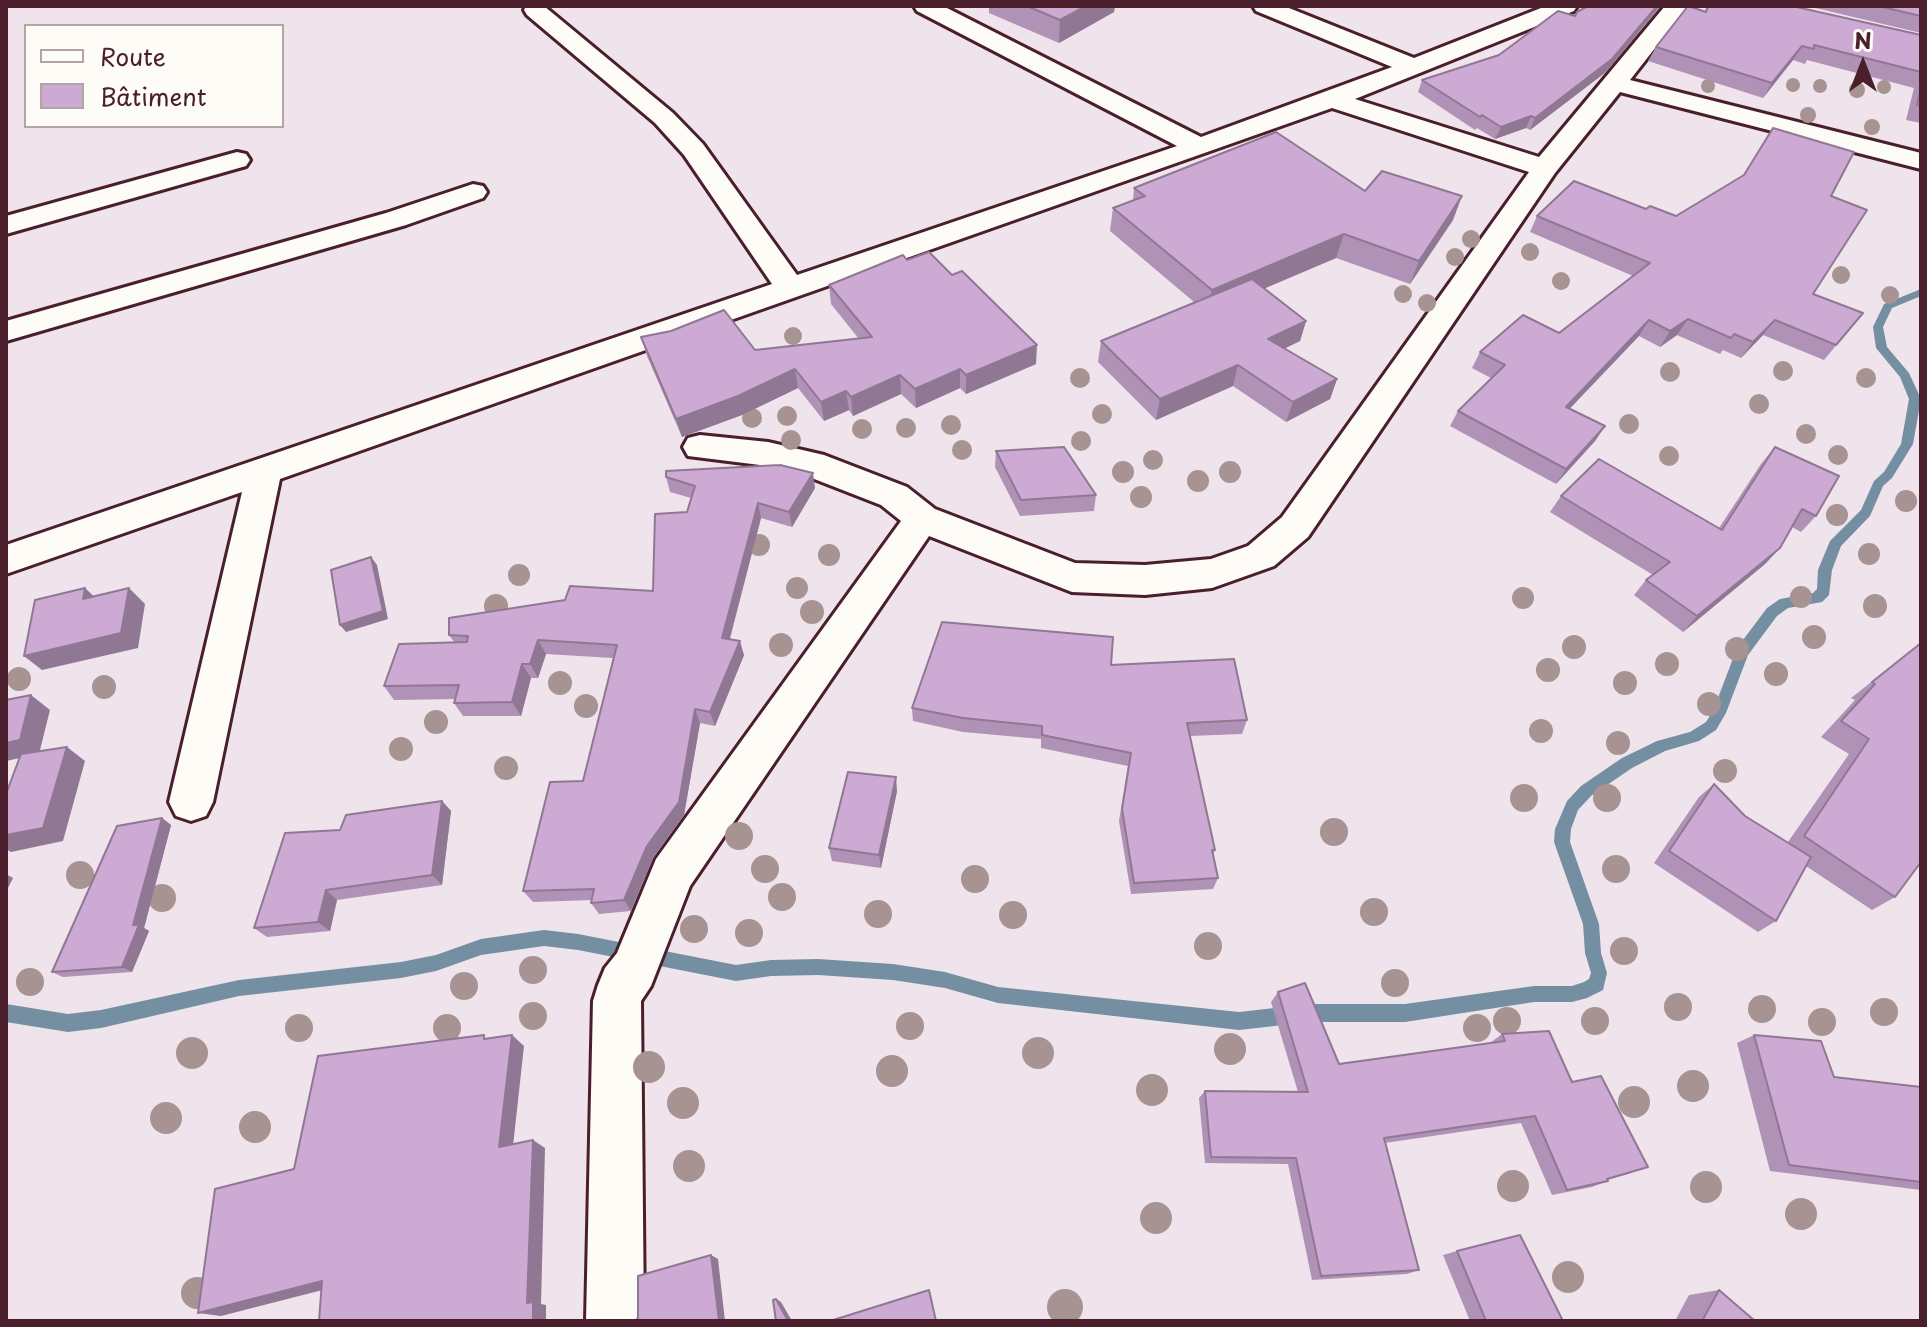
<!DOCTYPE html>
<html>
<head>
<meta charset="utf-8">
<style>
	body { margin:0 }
	#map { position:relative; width:1927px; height:1327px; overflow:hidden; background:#efe3ec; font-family:"Playpen Sans",sans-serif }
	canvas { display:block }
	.frame { position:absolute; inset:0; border:8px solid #4a1f2b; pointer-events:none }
	.legend { position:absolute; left:24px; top:24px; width:260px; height:104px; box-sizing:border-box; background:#fdfcf7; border:2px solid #b5a4a5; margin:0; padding:10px 14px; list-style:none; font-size:24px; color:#4a1f2b }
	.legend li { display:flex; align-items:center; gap:16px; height:40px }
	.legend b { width:40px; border:2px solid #b5a4a5 }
	.north { position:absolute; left:1823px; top:24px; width:80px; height:80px; -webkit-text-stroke:6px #fdfcf7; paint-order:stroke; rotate:0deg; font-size:22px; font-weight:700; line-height:32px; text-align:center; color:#4a1f2b }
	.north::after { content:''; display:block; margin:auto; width:28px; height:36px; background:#4a1f2b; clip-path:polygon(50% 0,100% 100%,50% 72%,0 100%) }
</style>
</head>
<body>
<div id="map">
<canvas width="1927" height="1327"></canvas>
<div class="frame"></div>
<ul class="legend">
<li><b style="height:10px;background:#fdfcf7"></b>Route</li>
<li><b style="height:22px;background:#cdaad4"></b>Bâtiment</li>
</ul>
<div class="north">N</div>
</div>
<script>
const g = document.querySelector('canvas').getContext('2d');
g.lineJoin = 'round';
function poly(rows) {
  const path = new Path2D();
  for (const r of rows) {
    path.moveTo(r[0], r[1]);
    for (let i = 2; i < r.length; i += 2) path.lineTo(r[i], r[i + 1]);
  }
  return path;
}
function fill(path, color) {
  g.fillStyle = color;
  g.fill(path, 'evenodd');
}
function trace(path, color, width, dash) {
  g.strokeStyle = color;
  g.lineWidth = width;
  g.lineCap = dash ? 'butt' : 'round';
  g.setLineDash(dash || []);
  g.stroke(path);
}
fill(poly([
	[1921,289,1921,296,1892,308,1883,327,1887,347,1909,373,1921,399,1913,444,1892,478,1883,486,1870,516,1841,546,1832,570,1829,595,1822,602,1788,608,1777,616,1748,655,1726,713,1716,730,1699,741,1665,751,1632,768,1591,796,1578,810,1571,829,1570,842,1599,924,1601,953,1607,973,1603,990,1587,998,1572,1002,1534,1002,1405,1022,1310,1022,1239,1030,998,1003,945,988,893,980,818,975,771,976,736,981,578,950,544,946,481,955,436,971,401,978,239,996,101,1028,68,1032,6,1022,6,1004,68,1014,101,1010,239,980,401,962,436,955,481,939,544,930,578,934,736,965,771,960,818,959,893,964,945,972,998,987,1239,1012,1310,1004,1405,1004,1534,986,1572,986,1584,982,1589,979,1591,973,1585,953,1583,924,1554,842,1555,829,1567,801,1581,786,1622,758,1657,741,1690,732,1706,722,1713,711,1737,648,1767,608,1780,599,1813,593,1817,589,1818,570,1830,541,1861,510,1874,481,1884,472,1901,444,1909,399,1900,377,1876,348,1873,327,1884,304,1921,289]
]), '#748fa2');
const street = poly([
	[526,6,544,6,673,113,703,144,797,275,1177,146,917,11,914,6,943,6,1201,137,1392,67,1256,11,1253,6,1284,6,1414,58,1546,6,1577,6,1574,11,1355,99,1539,157,1665,6,1688,6,1630,80,1921,153,1921,169,1620,92,1555,173,1308,537,1274,566,1212,588,1145,595,1072,592,929,536,690,886,651,986,641,1001,644,1321,586,1321,593,1001,598,985,605,968,617,953,656,859,901,521,881,505,804,475,768,466,688,456,683,447,688,438,700,435,768,442,824,455,907,487,935,509,1075,563,1145,565,1211,559,1248,546,1282,517,1529,172,1332,108,280,479,213,802,206,816,191,821,176,816,169,802,242,492,6,574,6,545,772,284,684,155,655,123,527,15,524,10,526,6],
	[237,152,246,154,250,160,246,166,6,234,6,216,237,152],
	[473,184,483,186,487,192,483,198,406,225,6,341,6,321,386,213,473,184]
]);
trace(street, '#4a1f2b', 6);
fill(street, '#fdfcf7');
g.fillStyle = '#a69392';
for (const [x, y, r] of [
	[1793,85,7],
	[1708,86,7],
	[1820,86,7],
	[1884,87,7],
	[1857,90,8],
	[1808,115,8],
	[1872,127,8],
	[1471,239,9],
	[1530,252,9],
	[1455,257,9],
	[1841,275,9],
	[1561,281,9],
	[1403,294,9],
	[1890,295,9],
	[1427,303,9],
	[793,336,9],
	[1783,371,10],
	[1670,372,10],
	[1080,378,10],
	[1866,378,10],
	[1759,404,10],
	[1102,414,10],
	[787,416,10],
	[752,418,10],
	[1629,424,10],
	[951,425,10],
	[906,428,10],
	[862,429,10],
	[1806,434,10],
	[791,440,10],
	[1081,441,10],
	[962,450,10],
	[1838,455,10],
	[1669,456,10],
	[1153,460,10],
	[1123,472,11],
	[1230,472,11],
	[1198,481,11],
	[1141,497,11],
	[1906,501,11],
	[1837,515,11],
	[759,545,11],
	[1869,554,11],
	[829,555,11],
	[519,575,11],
	[797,588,11],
	[1801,597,11],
	[1523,598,11],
	[496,606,12],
	[1875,606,12],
	[812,612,12],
	[1814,637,12],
	[781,645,12],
	[1574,647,12],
	[1737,649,12],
	[1667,664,12],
	[1548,670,12],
	[1776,674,12],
	[19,679,12],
	[560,683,12],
	[1625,683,12],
	[104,687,12],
	[1709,704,12],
	[586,706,12],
	[436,722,12],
	[1541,731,12],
	[1618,743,12],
	[401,749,12],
	[506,768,12],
	[1725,771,12],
	[1524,798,14],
	[1607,798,14],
	[1334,832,14],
	[739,836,14],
	[765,869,14],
	[1616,869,14],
	[80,875,14],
	[975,879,14],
	[782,897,14],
	[162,898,14],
	[1374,912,14],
	[878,914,14],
	[1013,915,14],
	[694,929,14],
	[749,933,14],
	[1208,946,14],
	[1624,951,14],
	[533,970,14],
	[30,982,14],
	[1395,983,14],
	[464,986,14],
	[1678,1007,14],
	[1762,1009,14],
	[1884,1012,14],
	[533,1016,14],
	[1507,1021,14],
	[1595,1021,14],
	[1822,1022,14],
	[910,1026,14],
	[299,1028,14],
	[447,1028,14],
	[1477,1028,14],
	[1230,1049,16],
	[192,1053,16],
	[1038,1053,16],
	[649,1067,16],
	[892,1071,16],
	[1693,1086,16],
	[1152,1090,16],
	[1634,1102,16],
	[683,1103,16],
	[166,1118,16],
	[255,1127,16],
	[689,1166,16],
	[1513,1186,16],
	[1706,1187,16],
	[1801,1214,16],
	[1156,1218,16],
	[1568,1277,16],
	[197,1293,16],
	[1065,1307,18]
]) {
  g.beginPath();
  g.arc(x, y, r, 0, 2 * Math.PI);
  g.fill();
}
fill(poly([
	[989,6,1115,6,1114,12,1059,43,989,13],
	[1588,6,1660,6,1657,10,1606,72,1530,130,1526,128,1495,139,1477,128,1475,130,1418,92,1422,80,1499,55,1575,16],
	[1707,6,1792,6,1921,35,1921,123,1906,120,1914,88,1807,60,1805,64,1793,60,1763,98,1648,61,1656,47,1705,11],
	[1807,6,1921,6,1921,33],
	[1134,188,1365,191,1453,220,1410,284,1336,258,1265,288,1306,321,1300,341,1285,348,1337,379,1330,399,1286,422,1233,386,1156,420,1098,362,1101,341,1194,302,1110,231,1113,208,1133,200],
	[1831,196,1813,294,1863,313,1824,360,1763,335,1741,358,1723,350,1720,354,1677,335,1660,347,1639,336,1570,408,1605,426,1595,441,1556,484,1450,426,1458,411,1491,378,1472,368,1480,352,1559,333,1633,276,1530,232,1537,216,1646,209,1676,216],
	[907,260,1036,364,966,394,960,388,916,408,901,394,853,416,849,410,824,421,798,388,742,415,682,437,647,356,641,337,755,350,859,339,831,304,829,285],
	[1775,447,1816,516,1801,532,1792,527,1780,548,1765,564,1683,632,1634,595,1646,580,1653,575,1550,512,1561,496,1719,528,1761,464],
	[996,451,1096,495,1094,511,1020,516,995,467],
	[666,477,815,488,792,527,761,518,730,639,744,655,715,726,700,723,684,815,653,858,631,911,599,914,591,903,592,900,533,902,523,891,583,781,613,658,546,654,538,678,531,678,521,716,463,716,454,703,455,699,394,700,384,686,454,642,449,635,653,591,687,512,691,498,670,492],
	[1921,643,1895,897,1872,910,1806,866,1776,921,1758,932,1654,863,1699,797,1714,784,1745,816,1788,842,1849,754,1821,737,1855,700,1851,698],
	[1111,665,1247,720,1242,734,1190,736,1215,850,1213,855,1218,878,1213,889,1131,894,1119,821,1128,766,1041,748,1041,739,963,732,913,721,912,708],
	[897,791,881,868,832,861,829,848],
	[442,801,451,811,442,885,337,900,330,931,267,937,254,928,340,830],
	[162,818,171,825,144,928,149,931,132,972,63,977,52,972],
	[1278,992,1339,1064,1490,1043,1502,1034,1572,1082,1631,1173,1607,1180,1608,1181,1592,1187,1552,1195,1521,1123,1385,1143,1419,1270,1407,1274,1312,1280,1288,1164,1205,1163,1199,1098,1205,1091,1298,1092,1271,1002],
	[1754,1035,1834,1077,1921,1087,1921,1190,1770,1171,1737,1043],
	[1457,1251,1563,1321,1470,1321,1443,1255],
	[1719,1290,1755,1321,1675,1321,1689,1295]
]), '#b092b6');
fill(poly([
	[1086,6,1115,6,1114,12,1059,43,1060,20],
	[1657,6,1660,6,1657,10,1606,72,1530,130,1535,118],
	[1802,46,1793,60,1763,98,1772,83],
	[1531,116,1526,128,1495,139,1501,127],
	[1462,196,1453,220,1410,284,1419,261],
	[1344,234,1336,258,1207,313,1212,290],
	[1688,319,1677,335,1660,347,1670,331],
	[1649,320,1639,336,1557,422,1566,407],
	[1775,320,1763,335,1741,358,1753,342],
	[1306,321,1300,341,1263,359,1268,339],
	[1037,345,1036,364,966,394,966,375],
	[1238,365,1233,386,1156,420,1160,399],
	[795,369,798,388,742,415,682,437,676,419],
	[960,369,960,388,916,408,915,389],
	[900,375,901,394,853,416,851,397],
	[1337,379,1330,399,1286,422,1293,402],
	[846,391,849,410,824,421,821,402],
	[1605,426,1595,441,1556,484,1566,469],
	[813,473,815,488,792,527,789,512],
	[758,503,761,518,726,652,722,638],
	[1780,548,1765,564,1683,632,1697,616],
	[371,557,377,565,388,619,346,632,340,625],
	[85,588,102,604,83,599],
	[129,588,145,604,138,648,42,670,24,656],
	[538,640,546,654,538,678,530,664],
	[740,641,744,655,715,726,710,712],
	[522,664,531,678,521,716,512,702],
	[31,695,50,710,39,754,6,761,6,743],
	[695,709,700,723,684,815,653,858,631,911,624,900],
	[67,747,85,761,63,841,11,852,6,849,6,835],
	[896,777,897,791,881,868,879,855],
	[442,801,451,811,442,885,432,875],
	[162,818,171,825,144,928,149,931,132,972,122,967],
	[6,874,13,878,6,892],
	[326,890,337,900,330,931,318,922],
	[512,1035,524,1046,512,1155,499,1147],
	[533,1140,545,1148,541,1304,546,1305,546,1321,533,1321,527,1303],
	[711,1255,718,1259,725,1321,719,1321],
	[322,1281,342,1285,221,1316,198,1313],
	[776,1299,781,1302,792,1321,788,1321]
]), '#907794');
const building = poly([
	[1027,6,1086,6,1060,20,1027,6],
	[1588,6,1657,6,1612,59,1535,118,1531,116,1501,127,1482,115,1480,117,1422,80,1499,55,1558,11,1575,16,1577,12,1588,6],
	[1688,6,1706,12,1708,6,1792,6,1921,35,1921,72,1814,45,1814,49,1802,46,1772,83,1656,47,1688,6],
	[1878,6,1921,6,1921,16,1878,6],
	[1921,88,1921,106,1917,105,1921,88],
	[1773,128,1854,152,1831,196,1867,210,1813,294,1863,313,1836,345,1775,320,1753,342,1734,334,1731,338,1688,319,1670,331,1649,320,1566,407,1605,426,1566,469,1458,411,1505,365,1480,352,1523,315,1559,333,1650,263,1537,216,1574,181,1646,209,1650,206,1676,216,1744,175,1773,128],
	[1276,132,1365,191,1382,171,1462,196,1419,261,1344,234,1212,290,1113,208,1145,196,1134,188,1276,132],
	[929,252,952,275,962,271,1037,345,966,375,960,369,915,389,900,375,851,397,846,391,821,402,795,369,738,396,676,419,641,337,671,331,724,310,755,350,872,337,829,285,903,255,907,260,929,252],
	[1252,279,1306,321,1268,339,1337,379,1293,402,1238,365,1160,399,1101,341,1252,279],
	[1064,447,1096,495,1021,500,996,451,1064,447],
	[1775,447,1839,476,1816,516,1802,509,1780,548,1697,616,1646,580,1670,562,1561,496,1599,459,1722,530,1775,447],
	[780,465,813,473,789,512,758,503,722,638,740,641,710,712,695,709,679,802,647,846,624,900,591,903,594,889,523,891,550,782,583,781,617,645,538,640,530,664,522,664,512,702,454,703,459,685,384,686,399,644,467,642,468,636,449,635,449,618,565,600,570,586,653,591,655,514,687,512,695,486,666,477,666,471,780,465],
	[371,557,383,611,340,625,331,570,371,557],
	[85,588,83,599,129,588,121,633,24,656,35,600,85,588],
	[942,622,1113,637,1111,665,1234,659,1247,720,1187,723,1215,850,1212,850,1218,878,1134,883,1122,809,1131,753,1042,735,1042,726,963,718,912,708,942,622],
	[1921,643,1921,862,1895,897,1804,836,1869,739,1841,721,1875,684,1872,682,1921,643],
	[31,695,20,740,6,743,6,700,31,695],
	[67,747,43,828,6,835,6,794,21,754,67,747],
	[848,772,896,777,879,855,829,848,848,772],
	[1714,784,1745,816,1811,857,1776,921,1669,851,1714,784],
	[442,801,432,875,326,890,318,922,254,928,285,833,340,830,346,815,442,801],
	[162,818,133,925,139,925,122,967,52,972,117,826,162,818],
	[1305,983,1339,1064,1505,1041,1502,1034,1549,1031,1572,1082,1601,1076,1648,1167,1607,1179,1608,1181,1567,1190,1535,1116,1384,1138,1419,1270,1321,1276,1296,1158,1211,1157,1205,1091,1308,1092,1278,992,1305,983],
	[484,1035,484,1039,512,1035,499,1147,533,1140,527,1303,533,1302,533,1321,319,1321,322,1281,198,1313,215,1189,294,1169,318,1056,484,1035],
	[1754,1035,1821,1041,1834,1077,1921,1087,1921,1182,1789,1165,1754,1035],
	[1520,1235,1563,1321,1486,1321,1457,1251,1520,1235],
	[711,1255,719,1321,635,1321,638,1318,638,1276,711,1255],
	[929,1290,936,1321,830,1321,929,1290],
	[1719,1290,1755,1321,1702,1321,1719,1290],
	[776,1299,788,1321,776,1321,773,1300,776,1299]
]);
fill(building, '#cdaad4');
trace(building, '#907794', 2);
</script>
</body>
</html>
